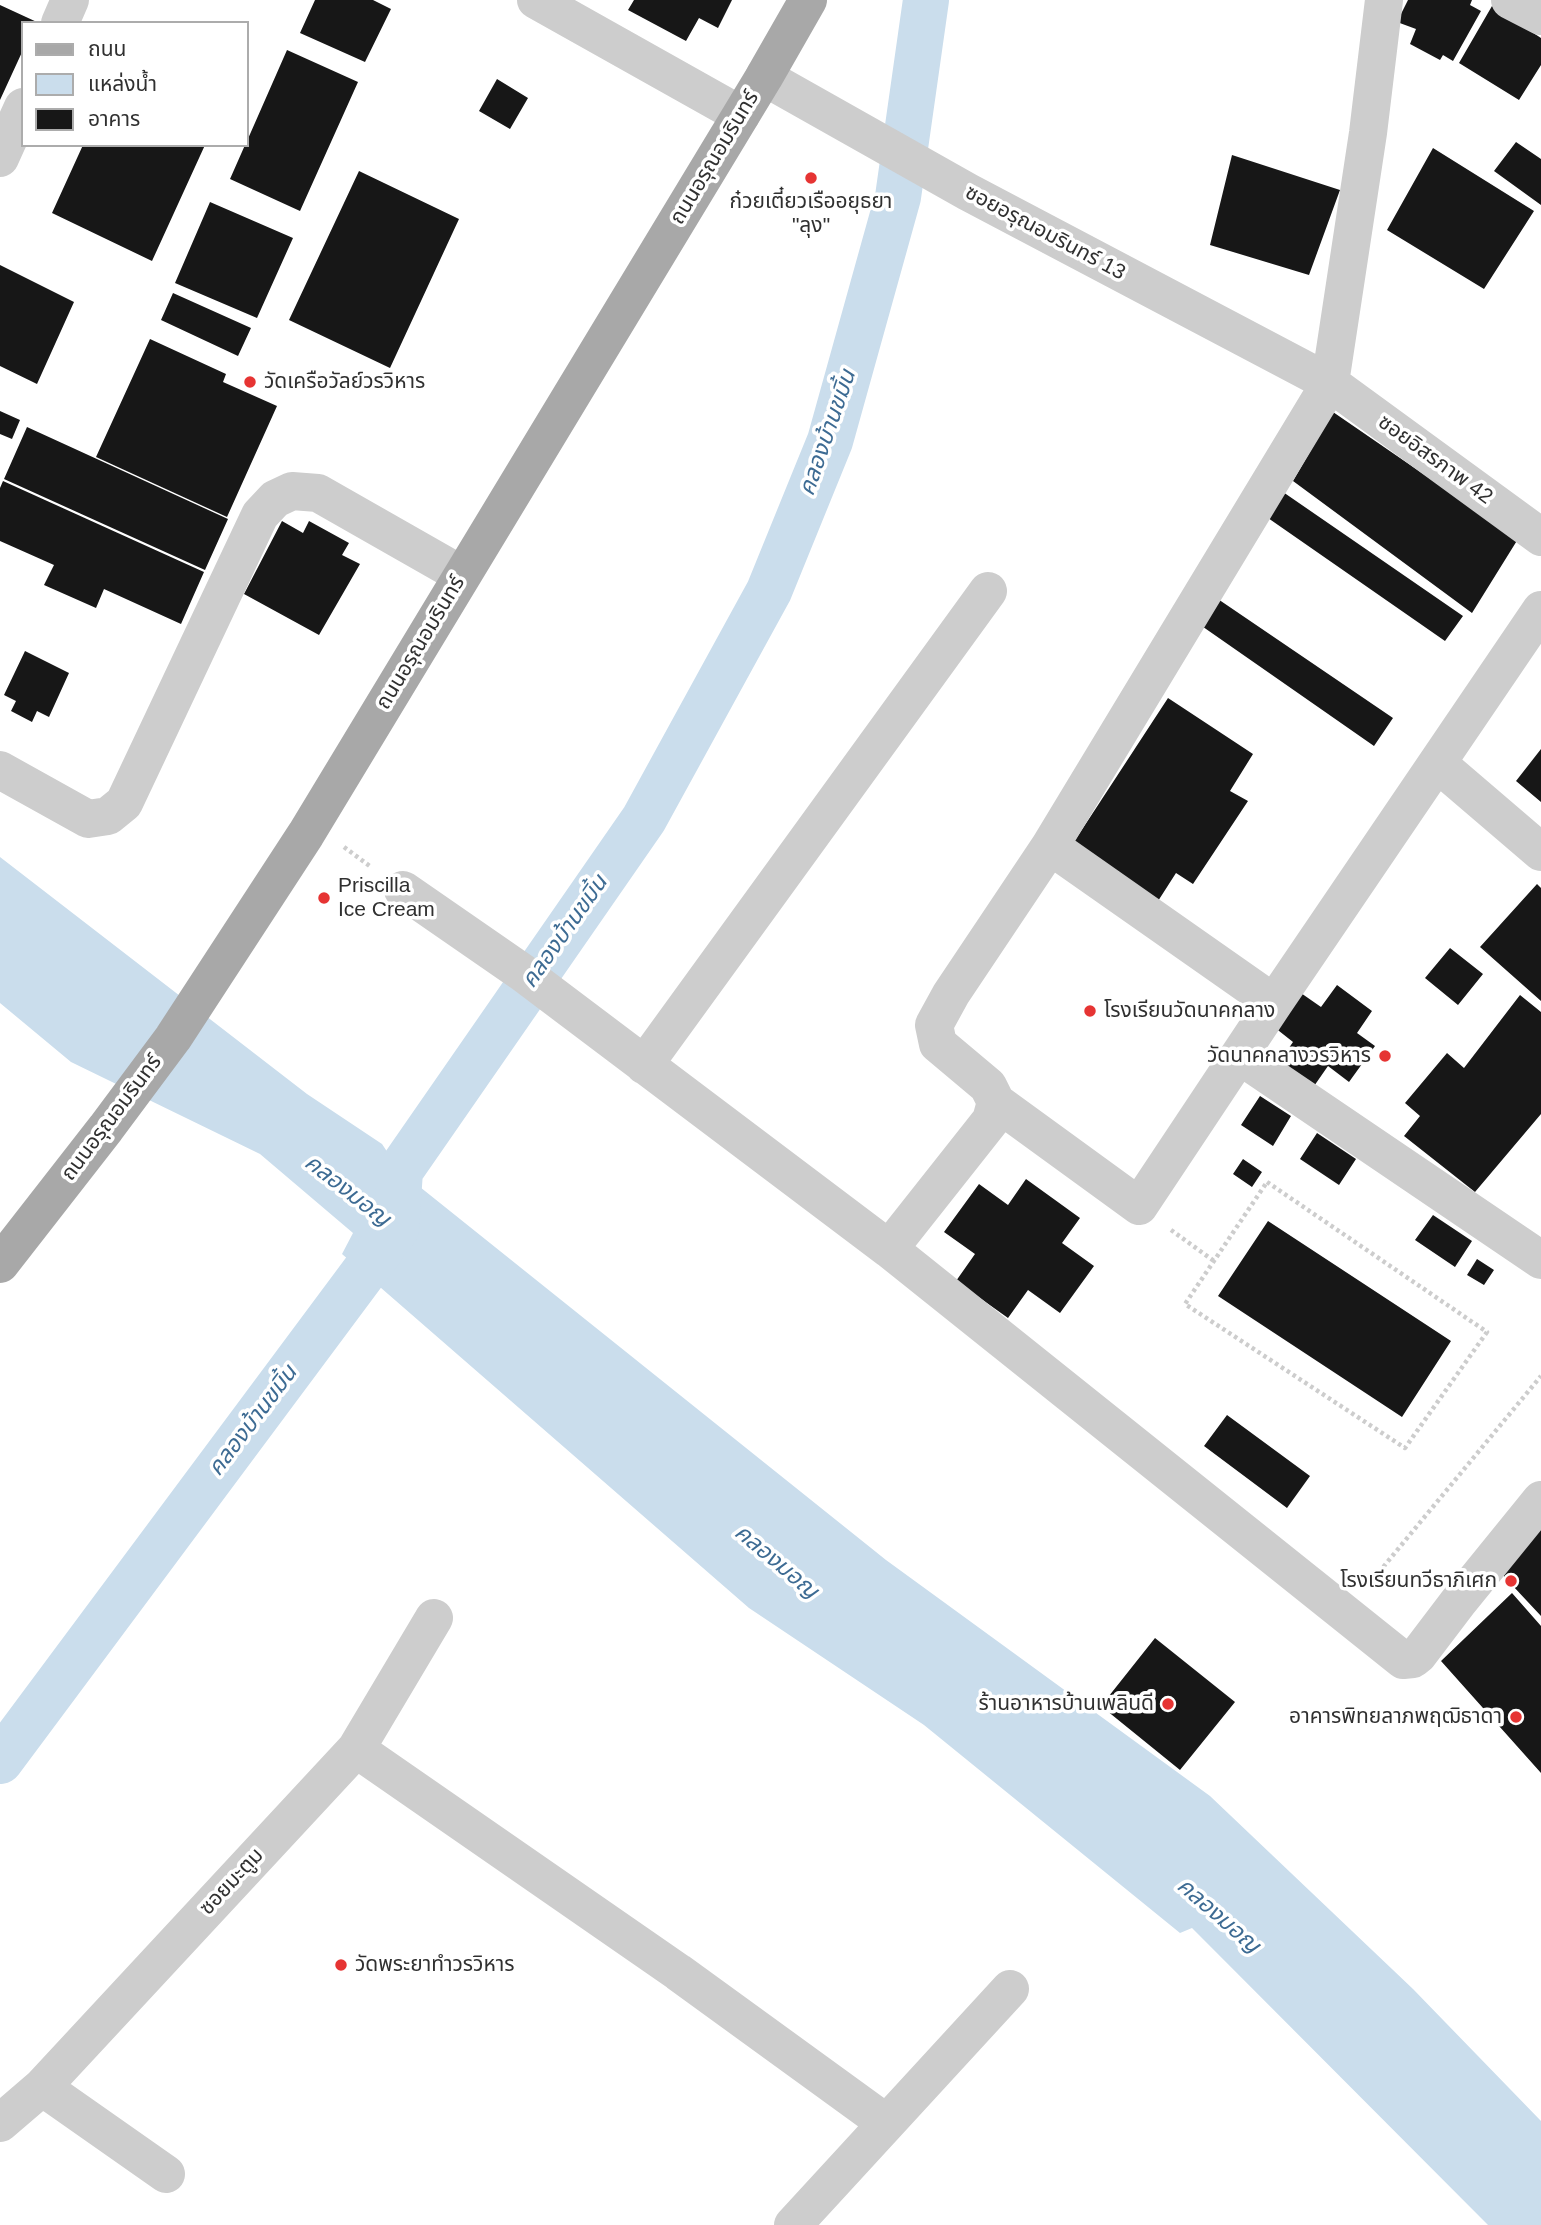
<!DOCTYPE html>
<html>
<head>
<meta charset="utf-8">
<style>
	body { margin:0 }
	#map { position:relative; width:1541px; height:2225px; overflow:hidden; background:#fff; font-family:Helvetica,"Noto Sans Thai",sans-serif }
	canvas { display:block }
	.legend { position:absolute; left:21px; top:21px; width:228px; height:126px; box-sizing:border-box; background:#fff; border:2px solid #acacac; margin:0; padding:9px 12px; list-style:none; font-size:21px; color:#303030 }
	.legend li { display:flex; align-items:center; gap:14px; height:35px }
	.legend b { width:35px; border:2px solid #acacac }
</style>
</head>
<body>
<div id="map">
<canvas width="1541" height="2225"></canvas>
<ul class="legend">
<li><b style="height:9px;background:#a8a8a8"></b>ถนน</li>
<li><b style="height:19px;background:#caddec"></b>แหล่งน้ำ</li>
<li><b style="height:19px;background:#171717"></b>อาคาร</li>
</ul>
</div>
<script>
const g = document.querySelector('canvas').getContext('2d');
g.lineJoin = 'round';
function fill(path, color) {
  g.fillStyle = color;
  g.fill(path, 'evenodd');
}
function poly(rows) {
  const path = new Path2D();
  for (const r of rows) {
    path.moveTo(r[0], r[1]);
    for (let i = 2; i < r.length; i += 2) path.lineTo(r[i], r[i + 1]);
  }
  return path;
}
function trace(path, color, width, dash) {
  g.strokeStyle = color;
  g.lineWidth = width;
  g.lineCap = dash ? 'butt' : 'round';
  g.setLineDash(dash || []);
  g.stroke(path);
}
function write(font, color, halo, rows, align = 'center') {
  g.font = font + ' Helvetica,"Noto Sans Thai",sans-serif';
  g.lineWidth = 7;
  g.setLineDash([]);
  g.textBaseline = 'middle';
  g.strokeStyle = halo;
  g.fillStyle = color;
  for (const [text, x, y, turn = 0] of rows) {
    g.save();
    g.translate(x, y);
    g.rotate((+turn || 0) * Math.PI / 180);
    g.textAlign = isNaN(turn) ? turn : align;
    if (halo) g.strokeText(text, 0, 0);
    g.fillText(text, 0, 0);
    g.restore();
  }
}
fill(poly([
	[0,857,307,1094,382,1144,400,1171,886,1560,1210,1796,1413,1989,1541,2121,1541,2225,1488,2225,1192,1928,1180,1933,924,1725,749,1608,342,1254,353,1233,260,1154,71,1062,0,1003]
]), '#caddec');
trace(poly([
	[0,1761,396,1229,400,1171,644,819,769,591,830,441,898,197,926,0]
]), '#caddec', 46);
fill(poly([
	[315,0,373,0,391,9,365,62,300,33],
	[634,0,732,0,718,28,699,18,686,41,628,10],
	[1408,0,1472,0,1470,5,1481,11,1453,61,1443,55,1440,60,1410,44,1416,29,1397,22],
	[0,5,39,23,23,23,23,50,0,100],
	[1492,6,1541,38,1541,65,1519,100,1459,63],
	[287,50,358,82,300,211,230,179,245,145,247,145,247,141],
	[497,79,528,98,510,129,479,111],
	[1516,142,1541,159,1541,205,1494,171],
	[83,145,205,145,152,261,52,213],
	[1433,148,1534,211,1484,289,1387,230],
	[1232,155,1340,190,1309,275,1210,245],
	[359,171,459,219,390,368,289,320],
	[210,202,293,238,257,318,175,283],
	[0,265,74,302,37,384,0,366],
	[173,293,251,328,238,356,161,320],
	[150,339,226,374,223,382,277,406,227,517,96,457],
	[0,411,20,420,12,439,0,434],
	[1333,412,1518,539,1472,613,1293,481],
	[27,427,228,519,205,570,4,479],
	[3,481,204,572,181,624,104,589,96,608,44,585,54,565,0,541,0,488],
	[1283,492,1463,616,1445,641,1268,518],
	[282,521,303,533,309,521,349,543,342,555,360,564,319,635,244,594],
	[1212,595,1393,718,1374,746,1196,622],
	[25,651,69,673,49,717,37,711,32,722,11,711,16,701,4,695],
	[1168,698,1253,754,1230,791,1248,801,1193,884,1176,873,1151,912,1066,854],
	[1541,749,1541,802,1516,781],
	[1537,884,1541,888,1541,1001,1480,947],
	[1450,948,1483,974,1458,1005,1425,978],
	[1337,985,1372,1011,1357,1033,1375,1046,1349,1082,1328,1066,1312,1089,1278,1064,1293,1042,1274,1027,1298,991,1321,1007],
	[1520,995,1541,1012,1541,1114,1475,1192,1404,1136,1420,1116,1405,1103,1447,1053,1464,1068],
	[1260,1096,1291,1116,1273,1146,1241,1125],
	[1317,1133,1356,1159,1339,1185,1300,1159],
	[1243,1159,1262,1172,1252,1187,1233,1174],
	[1026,1179,1080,1218,1062,1243,1094,1266,1060,1313,1028,1290,1008,1318,956,1281,975,1254,944,1232,979,1184,1008,1205],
	[1433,1215,1472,1241,1455,1267,1415,1240],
	[1268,1221,1451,1341,1402,1417,1218,1296],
	[1477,1259,1494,1270,1484,1285,1467,1275],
	[1227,1415,1310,1476,1287,1508,1204,1446],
	[1541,1517,1541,1616,1498,1570],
	[1512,1593,1541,1626,1541,1773,1441,1661],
	[1155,1638,1235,1702,1180,1770,1101,1706]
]), '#171717');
trace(poly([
	[344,847,371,867],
	[1267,1182,1487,1332,1405,1448,1185,1304,1267,1182],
	[1171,1230,1214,1261],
	[1370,1583,1541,1376]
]), '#cdcdcd', 4.5, [3.5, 3.5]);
trace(poly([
	[536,0,741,115],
	[1510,0,1541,16],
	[60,23,70,0],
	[764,77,968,192,1330,383,1541,537],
	[0,158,23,107],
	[1437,763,1541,852],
	[0,770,88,819,108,816,124,803,260,515,275,499,292,491,318,493,462,575],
	[1050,846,1274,1003],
	[403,890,523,973,889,1249,991,1120,996,1102,988,1086,938,1044,934,1025,951,994,1050,846,1330,383,1368,133,1384,0],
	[1240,1056,1541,1260],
	[644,1065,988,591],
	[996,1102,1139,1206,1274,1003,1541,610],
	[889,1249,1403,1660,1413,1659,1418,1655,1459,1601,1541,1500],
	[356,1749,678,1972,886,2123],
	[42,2087,166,2174],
	[0,2123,42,2087,356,1749,434,1618],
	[793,2225,1010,1989]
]), '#cdcdcd', 38);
trace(poly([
	[0,1264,106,1128,173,1038,306,834,764,77,808,0]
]), '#a8a8a8', 38);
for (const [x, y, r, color] of [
	[811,178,7,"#e63433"],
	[250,382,7,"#e63433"],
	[324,898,7,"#e63433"],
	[1090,1011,7,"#e63433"],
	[1385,1056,7,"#e63433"],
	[1511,1581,7,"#e63433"],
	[1168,1704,7,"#e63433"],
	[1516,1717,7,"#e63433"],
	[341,1965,7,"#e63433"]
]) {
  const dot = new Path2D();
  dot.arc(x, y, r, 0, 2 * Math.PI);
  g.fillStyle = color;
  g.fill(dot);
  trace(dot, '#fff', 2.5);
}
write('21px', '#303030', '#fff', [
	["ถนนอรุณอมรินทร์",715,158,-59],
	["ซอยอรุณอมรินทร์ 13",1045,233,28],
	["ซอยอิสรภาพ 42",1435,460,36],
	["ถนนอรุณอมรินทร์",421,643,-59],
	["ถนนอรุณอมรินทร์",112,1118,-53],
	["ซอยมะตูม",232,1882,-47]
]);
write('21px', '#303030', '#fff', [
	["ก๋วยเตี๋ยวเรืออยุธยา",811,202,"center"],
	["\"ลุง\"",811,226,"center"],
	["วัดเครือวัลย์วรวิหาร",264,382],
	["Priscilla",338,886],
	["Ice Cream",338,910],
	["โรงเรียนวัดนาคกลาง",1104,1011],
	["วัดนาคกลางวรวิหาร",1371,1056,"right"],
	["โรงเรียนทวีธาภิเศก",1497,1581,"right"],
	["ร้านอาหารบ้านเพลินดี",1154,1704,"right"],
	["อาคารพิทยลาภพฤฒิธาดา",1502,1717,"right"],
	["วัดพระยาทําวรวิหาร",355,1965]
], 'left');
write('italic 23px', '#3d6b93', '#fff', [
	["คลองบ้านขมิ้น",828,433,-71],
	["คลองบ้านขมิ้น",565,932,-55],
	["คลองมอญ",347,1191,38],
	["คลองบ้านขมิ้น",253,1421,-53],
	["คลองมอญ",776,1562,40],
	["คลองมอญ",1218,1916,41]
]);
</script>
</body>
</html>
